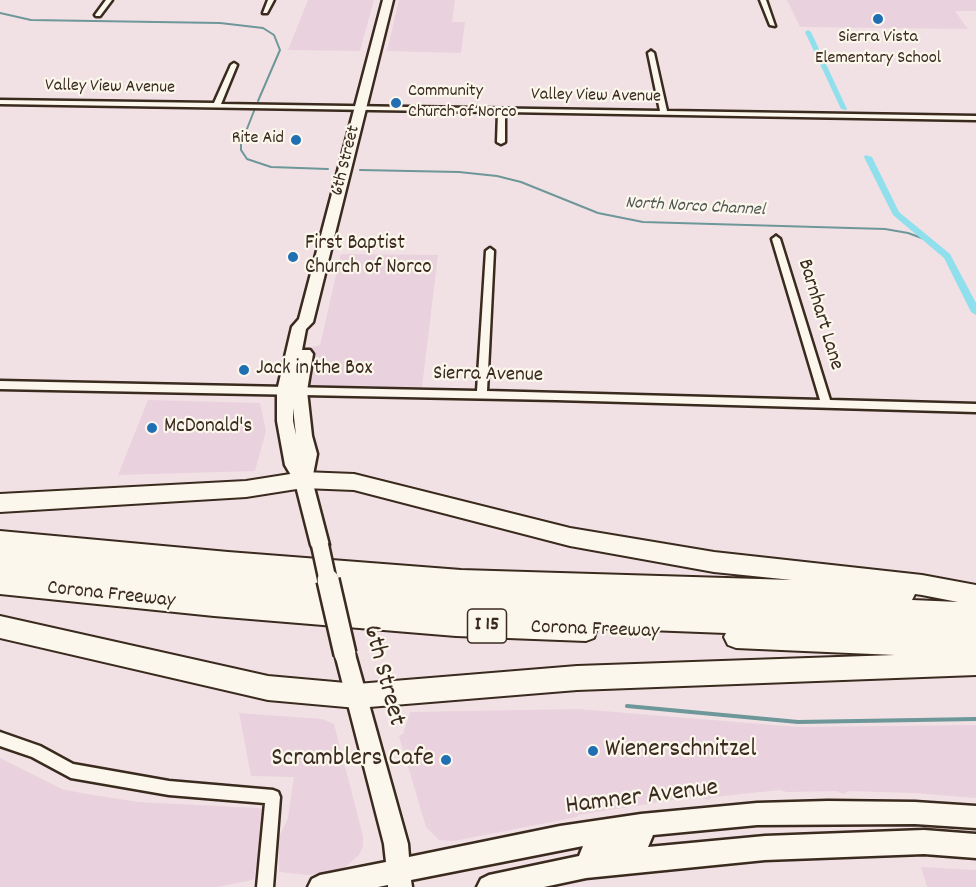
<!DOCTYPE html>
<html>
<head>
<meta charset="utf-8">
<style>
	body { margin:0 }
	canvas { display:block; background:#f1e1e4 }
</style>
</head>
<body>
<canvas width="976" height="887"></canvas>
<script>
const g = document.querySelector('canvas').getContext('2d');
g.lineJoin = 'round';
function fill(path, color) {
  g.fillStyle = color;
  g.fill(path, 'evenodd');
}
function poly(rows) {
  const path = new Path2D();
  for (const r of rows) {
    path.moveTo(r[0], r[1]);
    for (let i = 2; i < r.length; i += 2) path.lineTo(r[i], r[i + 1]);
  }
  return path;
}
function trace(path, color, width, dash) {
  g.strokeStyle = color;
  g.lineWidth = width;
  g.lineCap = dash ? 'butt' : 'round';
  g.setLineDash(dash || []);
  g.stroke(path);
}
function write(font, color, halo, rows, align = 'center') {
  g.font = font + ' Dekko,sans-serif';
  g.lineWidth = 4.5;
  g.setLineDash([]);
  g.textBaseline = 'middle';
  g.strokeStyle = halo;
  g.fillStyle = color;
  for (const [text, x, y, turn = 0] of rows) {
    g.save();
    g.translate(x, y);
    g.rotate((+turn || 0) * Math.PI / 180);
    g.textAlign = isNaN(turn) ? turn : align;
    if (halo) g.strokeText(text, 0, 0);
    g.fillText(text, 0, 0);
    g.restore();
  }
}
fill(poly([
	[308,0,374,0,360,51,288,50],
	[399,0,455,0,452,22,465,22,461,53,387,51],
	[787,0,976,0,976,11,955,11,968,29,800,27],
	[341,254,438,255,422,387,312,386,307,379,312,347,320,345],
	[148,400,260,403,266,431,255,471,118,475],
	[578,709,798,727,976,725,976,798,914,793,848,791,844,794,836,791,787,792,780,790,713,797,708,800,699,797,673,800,578,815,577,817,454,841,439,840,426,827,399,736,403,734,410,712],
	[239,713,322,719,334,724,363,836,363,846,359,855,343,869,308,875,279,872,279,837,288,818,294,777,251,776],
	[0,758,62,789,81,793,138,802,260,808,267,812,254,878,252,880,217,887,0,887],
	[921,867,976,870,976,887,927,887]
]), '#ead1de');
trace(poly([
	[0,13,31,20,220,23,263,28,274,35,280,50,258,101],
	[254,111,241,144,241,150,247,159,271,167,328,169],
	[360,170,459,172,497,176,521,182,598,213,643,222,885,229,908,233,927,240]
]), '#6e979a', 2);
trace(poly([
	[627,706,798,722,976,719]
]), '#6e979a', 4);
fill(poly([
	[808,30,811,32,847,109,846,110,841,109,805,32,808,30],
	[865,155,872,157,899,212,950,254,976,303,976,315,971,312,944,258,893,215,864,157,865,155]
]), '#90dfec');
const street = poly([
	[106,0,112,0,100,16,96,16,95,15,106,0],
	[268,0,274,0,267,13,263,13,268,0],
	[760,0,766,0,775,26,770,25,760,0],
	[651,51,654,53,667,111,976,116,976,120,505,112,505,142,501,144,497,142,498,112,0,104,0,100,214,103,231,65,234,63,237,65,221,104,660,111,648,53,651,51],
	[776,236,780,239,830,400,976,404,976,412,556,400,0,389,0,381,477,391,486,251,490,248,494,251,487,391,820,400,772,239,776,236],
	[0,732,40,746,73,764,169,781,273,790,278,792,280,797,273,887,257,887,265,803,169,795,71,778,32,757,0,746,0,732]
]);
const primary = poly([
	[383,0,393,0,313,322,306,329,302,350,310,350,313,354,307,391,312,436,317,454,312,480,329,545,326,551,320,553,314,551,311,545,295,482,285,465,277,421,277,391,292,327,299,319,383,0],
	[293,408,296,435,293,421,293,408],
	[345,644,352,647,355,654,408,844,409,857,560,826,641,814,757,803,828,801,915,802,976,806,976,828,915,824,757,825,653,835,648,847,765,836,924,830,976,834,976,858,924,854,765,860,586,878,544,887,477,887,481,879,489,875,579,856,583,846,411,880,412,887,388,887,388,885,378,887,308,887,312,879,320,875,386,862,384,844,335,654,338,647,345,644]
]);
const highway = poly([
	[303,472,354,474,570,528,714,552,922,575,976,585,976,675,577,690,357,708,268,700,0,638,0,616,268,676,357,684,577,666,895,655,736,648,728,645,724,637,726,633,597,628,594,638,586,641,456,636,214,616,0,594,0,531,228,552,461,570,792,580,714,572,570,546,354,490,303,488,246,497,0,512,0,494,246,481,303,472],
	[915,594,922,595,958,602,912,600,915,594]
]);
trace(street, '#3b2a1e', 5);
trace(primary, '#3b2a1e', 5);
trace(highway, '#3b2a1e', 4);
fill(street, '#fbf7ec');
fill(primary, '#fbf7ec');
fill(highway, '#fbf7ec');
const primaryBridgeFar1 = poly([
	[320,545,328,582]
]);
const primaryBridge = poly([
	[328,580,345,654]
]);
trace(primaryBridgeFar1, '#3b2a1e', 21, []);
trace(primaryBridge, '#3b2a1e', 26, []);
trace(primaryBridgeFar1, '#fbf7ec', 16);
trace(primaryBridge, '#fbf7ec', 21);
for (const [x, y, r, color] of [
	[878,19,6,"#1f6fb2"],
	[396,103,6,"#1f6fb2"],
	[296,140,6,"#1f6fb2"],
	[293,257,6,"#1f6fb2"],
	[244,370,6,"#1f6fb2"],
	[152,428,6,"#1f6fb2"],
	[593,751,6,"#1f6fb2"],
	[446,760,6,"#1f6fb2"]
]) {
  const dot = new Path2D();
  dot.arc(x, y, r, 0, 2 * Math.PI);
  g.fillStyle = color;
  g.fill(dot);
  trace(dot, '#fbf7ec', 2);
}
write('18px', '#3b2a1e', '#fbf7ec', [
	["Sierra Vista",878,39],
	["Elementary School",878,60],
	["Community",408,93,"left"],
	["Church of Norco",408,114,"left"],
	["Rite Aid",284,140,"right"]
]);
write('18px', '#3b2a1e', '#fbf7ec', [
	["Valley View Avenue",110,88,1],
	["Valley View Avenue",596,97,1],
	["6th Street",347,161,-76]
]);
write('italic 18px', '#505752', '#fbf7ec', [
	["North Norco Channel",695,208,3]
]);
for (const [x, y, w] of [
	[487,626,39]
]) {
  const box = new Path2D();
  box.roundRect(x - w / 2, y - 17, w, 34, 4.5);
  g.fillStyle = '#fbf7ec';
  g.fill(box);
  trace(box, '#3b2a1e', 1.5);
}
write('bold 20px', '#3b2a1e', null, [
	["I 15",487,626]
]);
write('21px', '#3b2a1e', '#fbf7ec', [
	["First Baptist",305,245],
	["Church of Norco",305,269],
	["Jack in the Box",256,370],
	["McDonald's",164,428]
], 'left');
write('21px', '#3b2a1e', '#fbf7ec', [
	["Barnhart Lane",819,315,73],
	["Sierra Avenue",488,376,1],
	["Corona Freeway",111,596,6],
	["Corona Freeway",595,631,2]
]);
write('26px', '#3b2a1e', '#fbf7ec', [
	["6th Street",382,676,75],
	["Hamner Avenue",642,799,-7]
]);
write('26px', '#3b2a1e', '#fbf7ec', [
	["Wienerschnitzel",605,751],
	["Scramblers Cafe",434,760,"right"]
], 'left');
</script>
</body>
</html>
